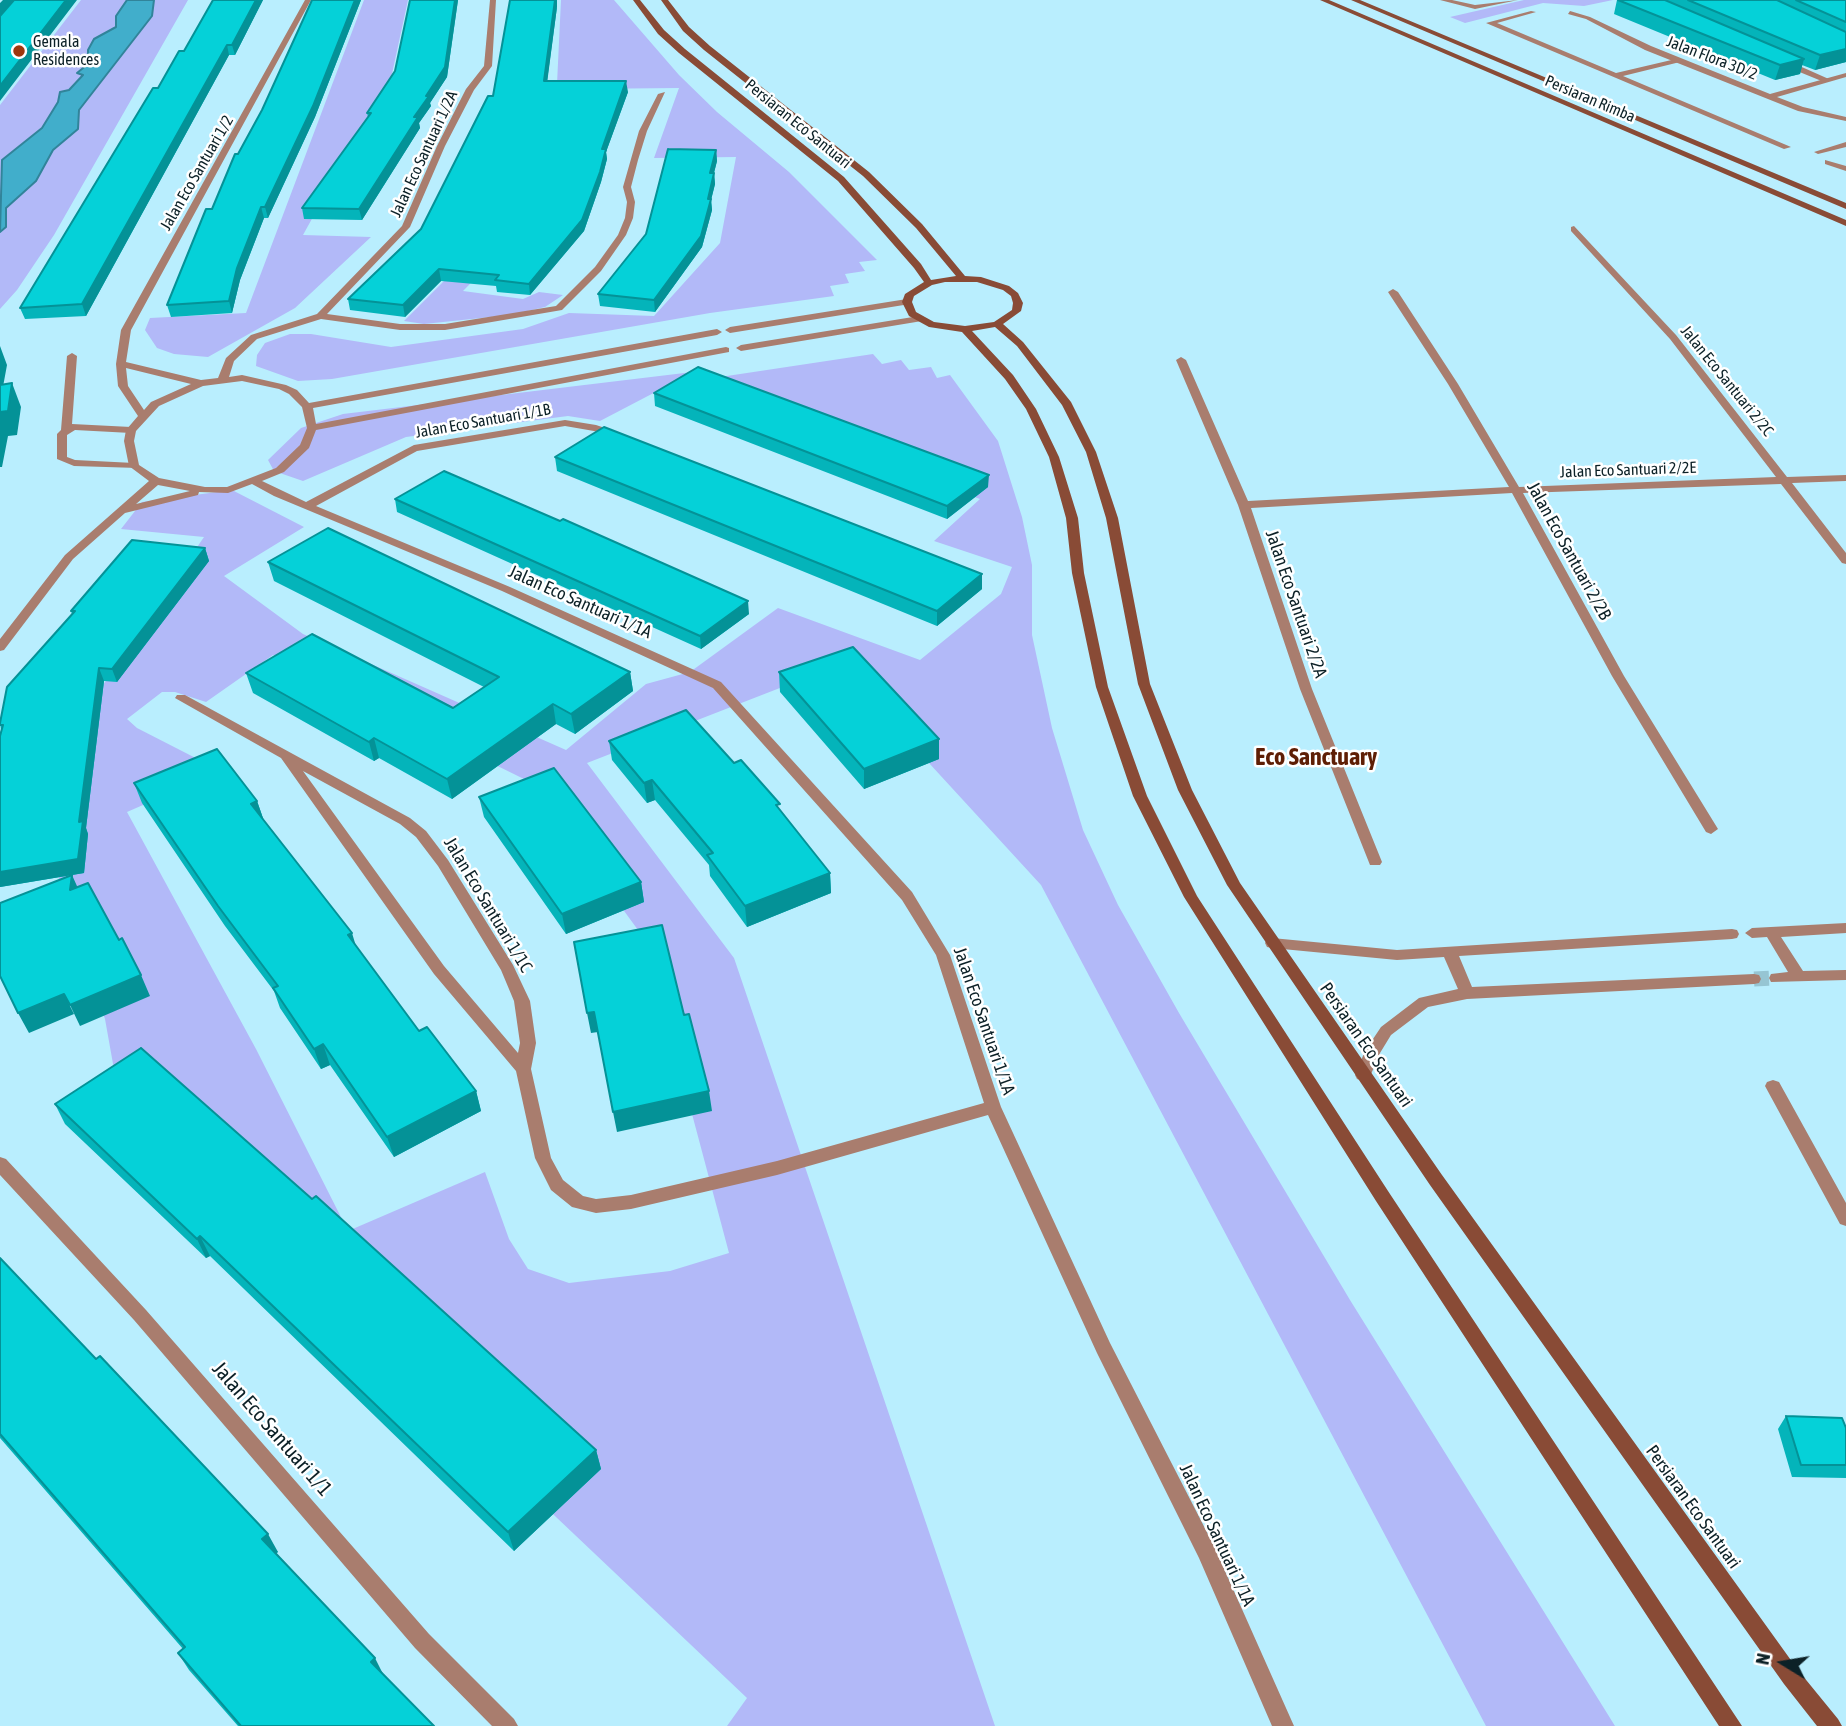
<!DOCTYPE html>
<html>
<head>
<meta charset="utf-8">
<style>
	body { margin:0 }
	#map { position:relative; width:1846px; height:1726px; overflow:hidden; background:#b9eefe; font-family:"Asap Condensed",sans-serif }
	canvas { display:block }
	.north { position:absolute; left:1748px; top:1628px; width:70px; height:70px; -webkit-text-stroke:5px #fff; paint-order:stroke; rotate:281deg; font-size:19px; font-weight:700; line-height:28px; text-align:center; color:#0c2127 }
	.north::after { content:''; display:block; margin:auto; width:24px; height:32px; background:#0c2127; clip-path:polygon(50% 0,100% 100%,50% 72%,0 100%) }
</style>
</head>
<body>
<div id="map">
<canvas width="1846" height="1726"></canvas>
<div class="north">N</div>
</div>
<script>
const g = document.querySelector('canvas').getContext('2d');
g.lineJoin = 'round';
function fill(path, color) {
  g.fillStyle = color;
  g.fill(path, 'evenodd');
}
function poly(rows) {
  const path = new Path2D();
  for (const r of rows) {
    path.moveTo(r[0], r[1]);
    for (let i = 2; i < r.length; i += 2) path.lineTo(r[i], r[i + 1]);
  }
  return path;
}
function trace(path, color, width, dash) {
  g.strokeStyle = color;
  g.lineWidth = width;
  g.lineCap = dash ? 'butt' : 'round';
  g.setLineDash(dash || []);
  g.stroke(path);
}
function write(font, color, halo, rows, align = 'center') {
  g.font = font + ' "Asap Condensed",sans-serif';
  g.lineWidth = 5;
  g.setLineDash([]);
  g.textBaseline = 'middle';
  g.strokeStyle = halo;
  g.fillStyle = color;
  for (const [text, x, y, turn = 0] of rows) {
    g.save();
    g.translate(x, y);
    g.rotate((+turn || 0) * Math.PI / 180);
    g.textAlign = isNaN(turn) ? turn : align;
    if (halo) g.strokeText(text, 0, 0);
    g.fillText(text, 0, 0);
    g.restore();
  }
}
fill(poly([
	[81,0,188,0,54,235,17,290,0,309,0,105],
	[364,0,408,0,390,83,379,97,303,235,371,237,295,308,208,357,174,354,157,348,145,330,150,318,246,313],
	[561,0,614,0,679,75,717,112,789,172,877,260,859,262,865,271,845,274,849,283,830,286,834,296,710,313,332,379,298,381,256,366,257,355,265,343,290,334,311,334,391,347,523,329,569,313,654,316,720,243,736,157,654,158,679,88,577,89,517,236,463,291,523,299,539,292,563,295,545,307,510,315,424,324,404,321,492,233,557,84],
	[1524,0,1613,0,1584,6,1543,3,1465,23,1450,17],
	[873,354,882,364,901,360,909,370,931,367,937,378,950,375,998,441,1022,517,1032,565,1032,635,1052,728,1083,830,1118,905,1179,1013,1350,1300,1615,1726,1486,1726,1041,885,839,665,587,763,734,958,995,1726,727,1726,747,1698,498,1462,115,1075,105,1019,58,883,88,707,204,537,121,529,142,502,232,490,304,527,224,576,303,634,566,750,646,684,690,672,778,608,920,660,1001,594,1012,567,934,541,980,499,667,386,600,421,568,416,406,437,303,481,274,471,268,460,301,428,343,414,701,371,707,379],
	[273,655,530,782,646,941,729,1253,670,1271,569,1283,528,1269,509,1239,485,1172,348,1231,256,1049,127,812,221,771,137,728,127,719,162,692,175,692,206,702]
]), '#b2b9f8');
const water = poly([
	[127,0,154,0,152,16,79,110,78,129,53,150,36,181,6,208,6,227,0,232,2,160,42,128,58,102,60,92,69,90,83,75,77,73,88,64,88,50,94,39,116,27,116,16,127,0]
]);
fill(water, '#41aecb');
trace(water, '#31849a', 2);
trace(poly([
	[1754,979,1776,978]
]), '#96c5d3', 15, [15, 8]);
fill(poly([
	[1531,11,1536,12,1497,23,1616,73,1680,58,1680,62,1623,76,1791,147,1784,149,1486,23,1531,11],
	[1780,60,1786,60,1831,80,1824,82,1780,64,1780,60],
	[1825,160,1846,166,1846,171,1825,164,1825,160],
	[72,353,77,356,72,424,131,427,136,430,131,433,75,430,67,435,67,457,75,460,134,463,139,466,138,468,74,466,57,459,57,434,61,430,67,356,72,353]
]), '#a97d6e');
fill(poly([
	[305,0,311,0,131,330,126,362,201,380,218,378,226,358,251,335,317,314,402,226,437,146,466,89,484,66,490,0,496,0,492,66,474,90,445,146,410,227,327,314,400,324,445,324,556,306,595,267,618,235,625,218,627,202,623,187,639,131,658,94,665,92,647,131,638,160,631,187,635,202,633,218,626,235,601,271,562,310,445,330,400,330,321,319,257,339,234,361,229,377,242,375,286,385,297,390,309,403,717,329,722,332,717,335,313,408,316,424,726,347,729,348,729,352,316,430,309,448,284,472,262,481,306,502,414,445,565,420,596,425,620,433,620,437,616,438,594,431,565,426,417,451,316,506,510,587,721,682,912,892,950,955,1001,1107,1110,1343,1213,1544,1294,1726,1272,1726,1199,1558,1097,1353,988,1115,777,1175,631,1209,596,1213,572,1207,551,1190,535,1158,516,1071,434,974,281,758,175,698,177,695,185,695,410,818,426,831,448,860,513,965,530,1001,536,1043,531,1069,551,1158,563,1180,583,1196,596,1199,631,1195,777,1161,984,1103,936,955,902,900,713,688,502,591,274,496,252,484,228,493,199,492,198,495,125,513,73,559,4,650,0,651,0,639,65,555,149,481,129,466,124,441,126,430,138,416,118,386,116,364,121,330,305,0],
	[126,368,191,384,151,402,144,410,128,386,126,368],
	[242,381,279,389,289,394,302,407,307,428,300,445,276,468,227,487,205,487,159,478,139,465,134,441,136,431,159,406,203,386,242,381],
	[158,485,190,491,136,504,158,485],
	[303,771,400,824,416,837,438,866,501,970,514,1001,520,1043,518,1053,444,966,303,771],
	[1440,0,1452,0,1475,5,1518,0,1475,9,1440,0],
	[1570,11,1590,17,1651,46,1770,94,1846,73,1846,77,1777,97,1803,107,1846,117,1846,121,1798,111,1645,50,1586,19,1568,14,1570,11],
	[1846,142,1846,147,1818,154,1814,152,1846,142],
	[1574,226,1676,335,1787,477,1846,475,1846,481,1792,483,1846,553,1846,564,1842,563,1781,484,1523,493,1624,676,1718,829,1711,834,1706,832,1612,676,1512,493,1251,508,1312,689,1382,862,1380,865,1370,865,1300,689,1238,505,1176,360,1181,357,1186,360,1248,501,1509,487,1448,384,1388,292,1393,289,1398,292,1458,384,1519,487,1776,477,1670,339,1571,231,1571,227,1574,226],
	[907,299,912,302,910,304,730,333,725,330,730,327,907,299],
	[919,316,922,317,922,321,741,351,736,348,741,345,919,316],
	[1846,923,1846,933,1781,937,1803,971,1846,970,1846,980,1771,982,1769,978,1771,974,1788,972,1767,937,1752,938,1745,933,1752,928,1846,923],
	[1732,929,1737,930,1739,934,1737,938,1732,939,1459,956,1472,987,1754,974,1759,975,1761,979,1759,983,1754,984,1467,999,1428,1007,1391,1035,1380,1053,1369,1079,1363,1081,1357,1079,1355,1075,1365,1051,1381,1027,1419,998,1458,989,1444,957,1397,960,1272,948,1267,947,1265,943,1267,939,1272,938,1397,950,1732,929],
	[1773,1080,1779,1082,1846,1203,1846,1226,1840,1224,1765,1086,1767,1082,1773,1080],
	[0,1157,6,1159,146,1310,429,1634,514,1719,518,1726,492,1726,415,1648,134,1320,0,1175,0,1157]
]), '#a97d6e');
fill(poly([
	[633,0,640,0,664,30,685,49,844,177,921,264,931,280,956,276,916,228,863,176,704,50,683,31,661,0,668,0,689,27,710,46,869,172,922,224,965,276,981,277,1009,286,1018,293,1023,303,1021,311,1003,324,1023,342,1071,402,1096,452,1118,518,1150,684,1192,790,1240,883,1442,1175,1798,1670,1838,1719,1842,1726,1817,1726,1784,1684,1430,1185,1227,885,1178,790,1138,684,1106,518,1086,452,1062,405,1017,346,995,327,972,331,1013,375,1036,409,1059,457,1078,518,1084,573,1108,687,1147,796,1197,896,1388,1191,1742,1726,1719,1726,1376,1201,1184,897,1133,796,1096,687,1072,573,1066,518,1049,457,1026,409,1005,379,962,332,929,327,909,316,902,302,905,294,924,282,914,268,838,181,679,53,658,34,633,0],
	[945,282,977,282,1003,290,1011,296,1013,303,1012,310,994,322,965,326,934,322,916,312,912,302,914,296,932,285,945,282],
	[1320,0,1329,0,1846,220,1846,226,1320,0],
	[1351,0,1360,0,1846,203,1846,209,1351,0]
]), '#894b36');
fill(poly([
	[213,0,263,0,235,55,229,55,86,316,25,319,20,308,158,88,184,51],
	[312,0,361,0,315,117,268,218,264,218,240,280,232,313,171,317,167,305,238,154,262,110],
	[410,0,458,0,447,77,430,103,431,106,419,123,420,128,362,220,304,219,302,208,368,117,367,113,395,71],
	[1617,0,1846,0,1846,62,1815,70,1802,65,1800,74,1775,80,1614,14],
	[557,7,547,81,628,92,606,152,607,159,601,182,584,231,530,295,497,292,496,286,441,281,405,317,350,310,348,299,421,229,493,96],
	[716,150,717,161,714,173,715,184,711,200,712,210,702,247,655,312,600,306,598,294],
	[654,393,988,487,947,519,655,406],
	[555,457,982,574,982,589,937,626,557,471],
	[395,499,749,614,701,649,397,512],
	[205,548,209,561,117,682,104,681,86,828,88,834,84,873,0,887,0,736,1,730,0,723,72,614,71,611],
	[268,562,630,672,633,691,575,734,556,724,452,799,379,758,374,761,253,693,246,673,453,708,484,687,274,581],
	[779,672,939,759,864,789,780,692],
	[609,741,734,763,781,811,830,873,831,893,747,927,710,876,709,865,655,800,647,803,612,760],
	[134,783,257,801,264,821,419,1031,476,1091,481,1111,394,1157,330,1065,321,1069,280,1008,274,991,225,926,142,803],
	[479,797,641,882,644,902,566,934,484,817],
	[55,1104,596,1450,601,1469,514,1551,210,1256,206,1258,65,1124],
	[0,1258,278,1552,276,1553,382,1673,434,1726,238,1726,189,1670,178,1653,183,1649,0,1438],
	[1786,1416,1846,1428,1846,1478,1792,1477,1778,1429]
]), '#04b4ba');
fill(poly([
	[3,0,14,0,0,16,0,3],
	[66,0,77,0,0,101,0,86],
	[256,0,263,0,235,55,232,45],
	[355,0,361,0,315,117,268,218,265,207],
	[455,0,458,0,447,77,430,103,431,106,419,123,420,128,362,220,359,209,426,96],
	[555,0,557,0,557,7,546,91,544,81],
	[227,45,229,55,86,316,82,304],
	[1846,49,1846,62,1815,70,1820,55],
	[1804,59,1800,74,1775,80,1780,65],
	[626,81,628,92,606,152,607,159,601,182,584,231,530,295,529,284,602,149],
	[716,150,717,161,711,184,710,173],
	[714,173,715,184,711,200,712,210,702,247,655,312,654,300,708,199],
	[261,207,264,218,240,280,232,313,229,301,237,268],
	[439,269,441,281,405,317,403,305],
	[0,346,7,365,0,403],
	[12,383,21,407,17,435,8,436,2,467,0,467,0,412],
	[989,475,988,487,947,519,947,506],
	[205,548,209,561,117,682,112,669],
	[982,574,982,589,937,626,937,611],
	[748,601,749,614,701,649,700,636],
	[99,668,104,681,86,828,88,834,84,873,0,887,0,872,79,822],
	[630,672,633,691,575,734,571,714],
	[553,704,556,724,452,799,447,779],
	[374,738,379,758,374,761,369,742],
	[939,739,939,759,864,789,864,769],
	[652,780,655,800,647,803,644,783],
	[257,801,264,821,251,804],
	[830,873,831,893,747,927,745,906],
	[72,875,81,895,70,890],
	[641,882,644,902,566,934,562,914],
	[352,933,358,953,348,935],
	[141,975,150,996,80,1026,70,1005],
	[64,994,74,1014,29,1033,18,1013],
	[594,1012,598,1032,591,1033,587,1013],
	[323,1044,330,1065,321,1069,314,1049],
	[476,1091,481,1111,394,1157,387,1137],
	[709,1091,712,1111,617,1132,613,1112],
	[200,1236,210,1256,206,1258,197,1239],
	[596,1450,601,1469,514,1551,508,1532],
	[268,1534,278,1552,272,1557,262,1539],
	[375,1658,384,1676,371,1662]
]), '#049297');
const building = poly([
	[14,0,66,0,0,86,0,16,14,0],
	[213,0,256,0,232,45,227,45,82,304,20,308,153,88,158,88,179,51,184,51,213,0],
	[312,0,355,0,313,106,265,207,261,207,237,268,229,301,167,305,206,209,212,209,235,154,238,154,262,110,312,0],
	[410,0,455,0,445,67,426,96,429,96,414,117,418,117,359,209,302,208,371,113,367,113,395,71,410,0],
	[510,0,555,0,544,81,626,81,602,149,606,149,600,172,582,220,529,284,495,280,499,275,439,269,403,305,348,299,421,229,488,96,493,96,510,0],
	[1618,0,1665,0,1804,59,1780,65,1618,0],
	[1688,0,1777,0,1846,32,1846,49,1820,55,1688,0],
	[1796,0,1846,0,1846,22,1796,0],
	[668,149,716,150,710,173,714,173,708,199,711,199,701,236,654,300,598,294,646,234,668,149],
	[698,367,989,475,947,506,654,393,698,367],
	[12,383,8,411,0,412,0,385,12,383],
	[604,427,982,574,937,611,555,457,604,427],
	[444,471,560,521,563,519,748,601,700,636,395,499,444,471],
	[328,528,630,672,571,714,553,704,447,779,374,738,369,742,246,673,312,634,453,708,499,677,268,562,328,528],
	[132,540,205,548,112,669,99,668,79,822,83,821,78,859,0,872,0,736,3,725,0,725,0,723,7,687,75,611,71,611,132,540],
	[853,647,939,739,864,769,779,672,853,647],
	[686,710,734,763,741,760,780,804,776,805,830,873,745,906,707,855,713,853,652,780,644,783,609,741,686,710],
	[217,749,257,801,251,804,352,933,348,935,419,1031,427,1027,476,1091,387,1137,323,1044,314,1049,273,988,278,986,218,906,134,783,217,749],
	[554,768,641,882,562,914,479,797,554,768],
	[72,875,70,890,88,883,119,940,122,938,141,975,70,1005,64,994,18,1013,0,976,0,903,72,875],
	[662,925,684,1015,689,1014,709,1091,613,1112,594,1012,587,1013,574,942,662,925],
	[141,1048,312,1199,316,1196,596,1450,508,1532,200,1236,197,1239,55,1104,141,1048],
	[0,1258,96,1359,100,1356,268,1534,262,1539,375,1658,371,1662,434,1726,241,1726,178,1653,185,1647,0,1434,0,1258],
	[1786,1416,1842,1418,1846,1428,1846,1465,1801,1465,1786,1416]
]);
fill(building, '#05d1d8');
trace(building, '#049297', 2);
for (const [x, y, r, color] of [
	[19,51,7,"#9d370e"]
]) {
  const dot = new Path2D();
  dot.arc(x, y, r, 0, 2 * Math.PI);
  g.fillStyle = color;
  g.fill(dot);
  trace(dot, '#fff', 2.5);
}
write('16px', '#0c2127', '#fff', [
	["Gemala",33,42],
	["Residences",33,60]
], 'left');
write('16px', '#0c2127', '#fff', [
	["Jalan Flora 3D/2",1712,58,21],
	["Persiaran Rimba",1590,99,23],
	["Persiaran Eco Santuari",798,124,39],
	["Jalan Eco Santuari 1/2A",424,154,-65],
	["Jalan Eco Santuari 1/2",197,173,-60],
	["Jalan Eco Santuari 2/2C",1727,381,51],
	["Jalan Eco Santuari 1/1B",483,421,-10],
	["Jalan Eco Santuari 2/2E",1628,470,-2]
]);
write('18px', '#0c2127', '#fff', [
	["Jalan Eco Santuari 2/2B",1569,551,61],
	["Jalan Eco Santuari 1/1A",580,602,24],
	["Jalan Eco Santuari 2/2A",1296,604,71],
	["Jalan Eco Santuari 1/1C",488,905,59],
	["Jalan Eco Santuari 1/1A",984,1021,71],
	["Persiaran Eco Santuari",1366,1045,55],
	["Persiaran Eco Santuari",1693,1507,54],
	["Jalan Eco Santuari 1/1A",1217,1535,65]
]);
write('21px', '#0c2127', '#fff', [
	["Jalan Eco Santuari 1/1",272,1429,49]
]);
write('bold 24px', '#5e1e05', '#fff', [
	["Eco Sanctuary",1316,757]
]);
</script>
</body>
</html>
